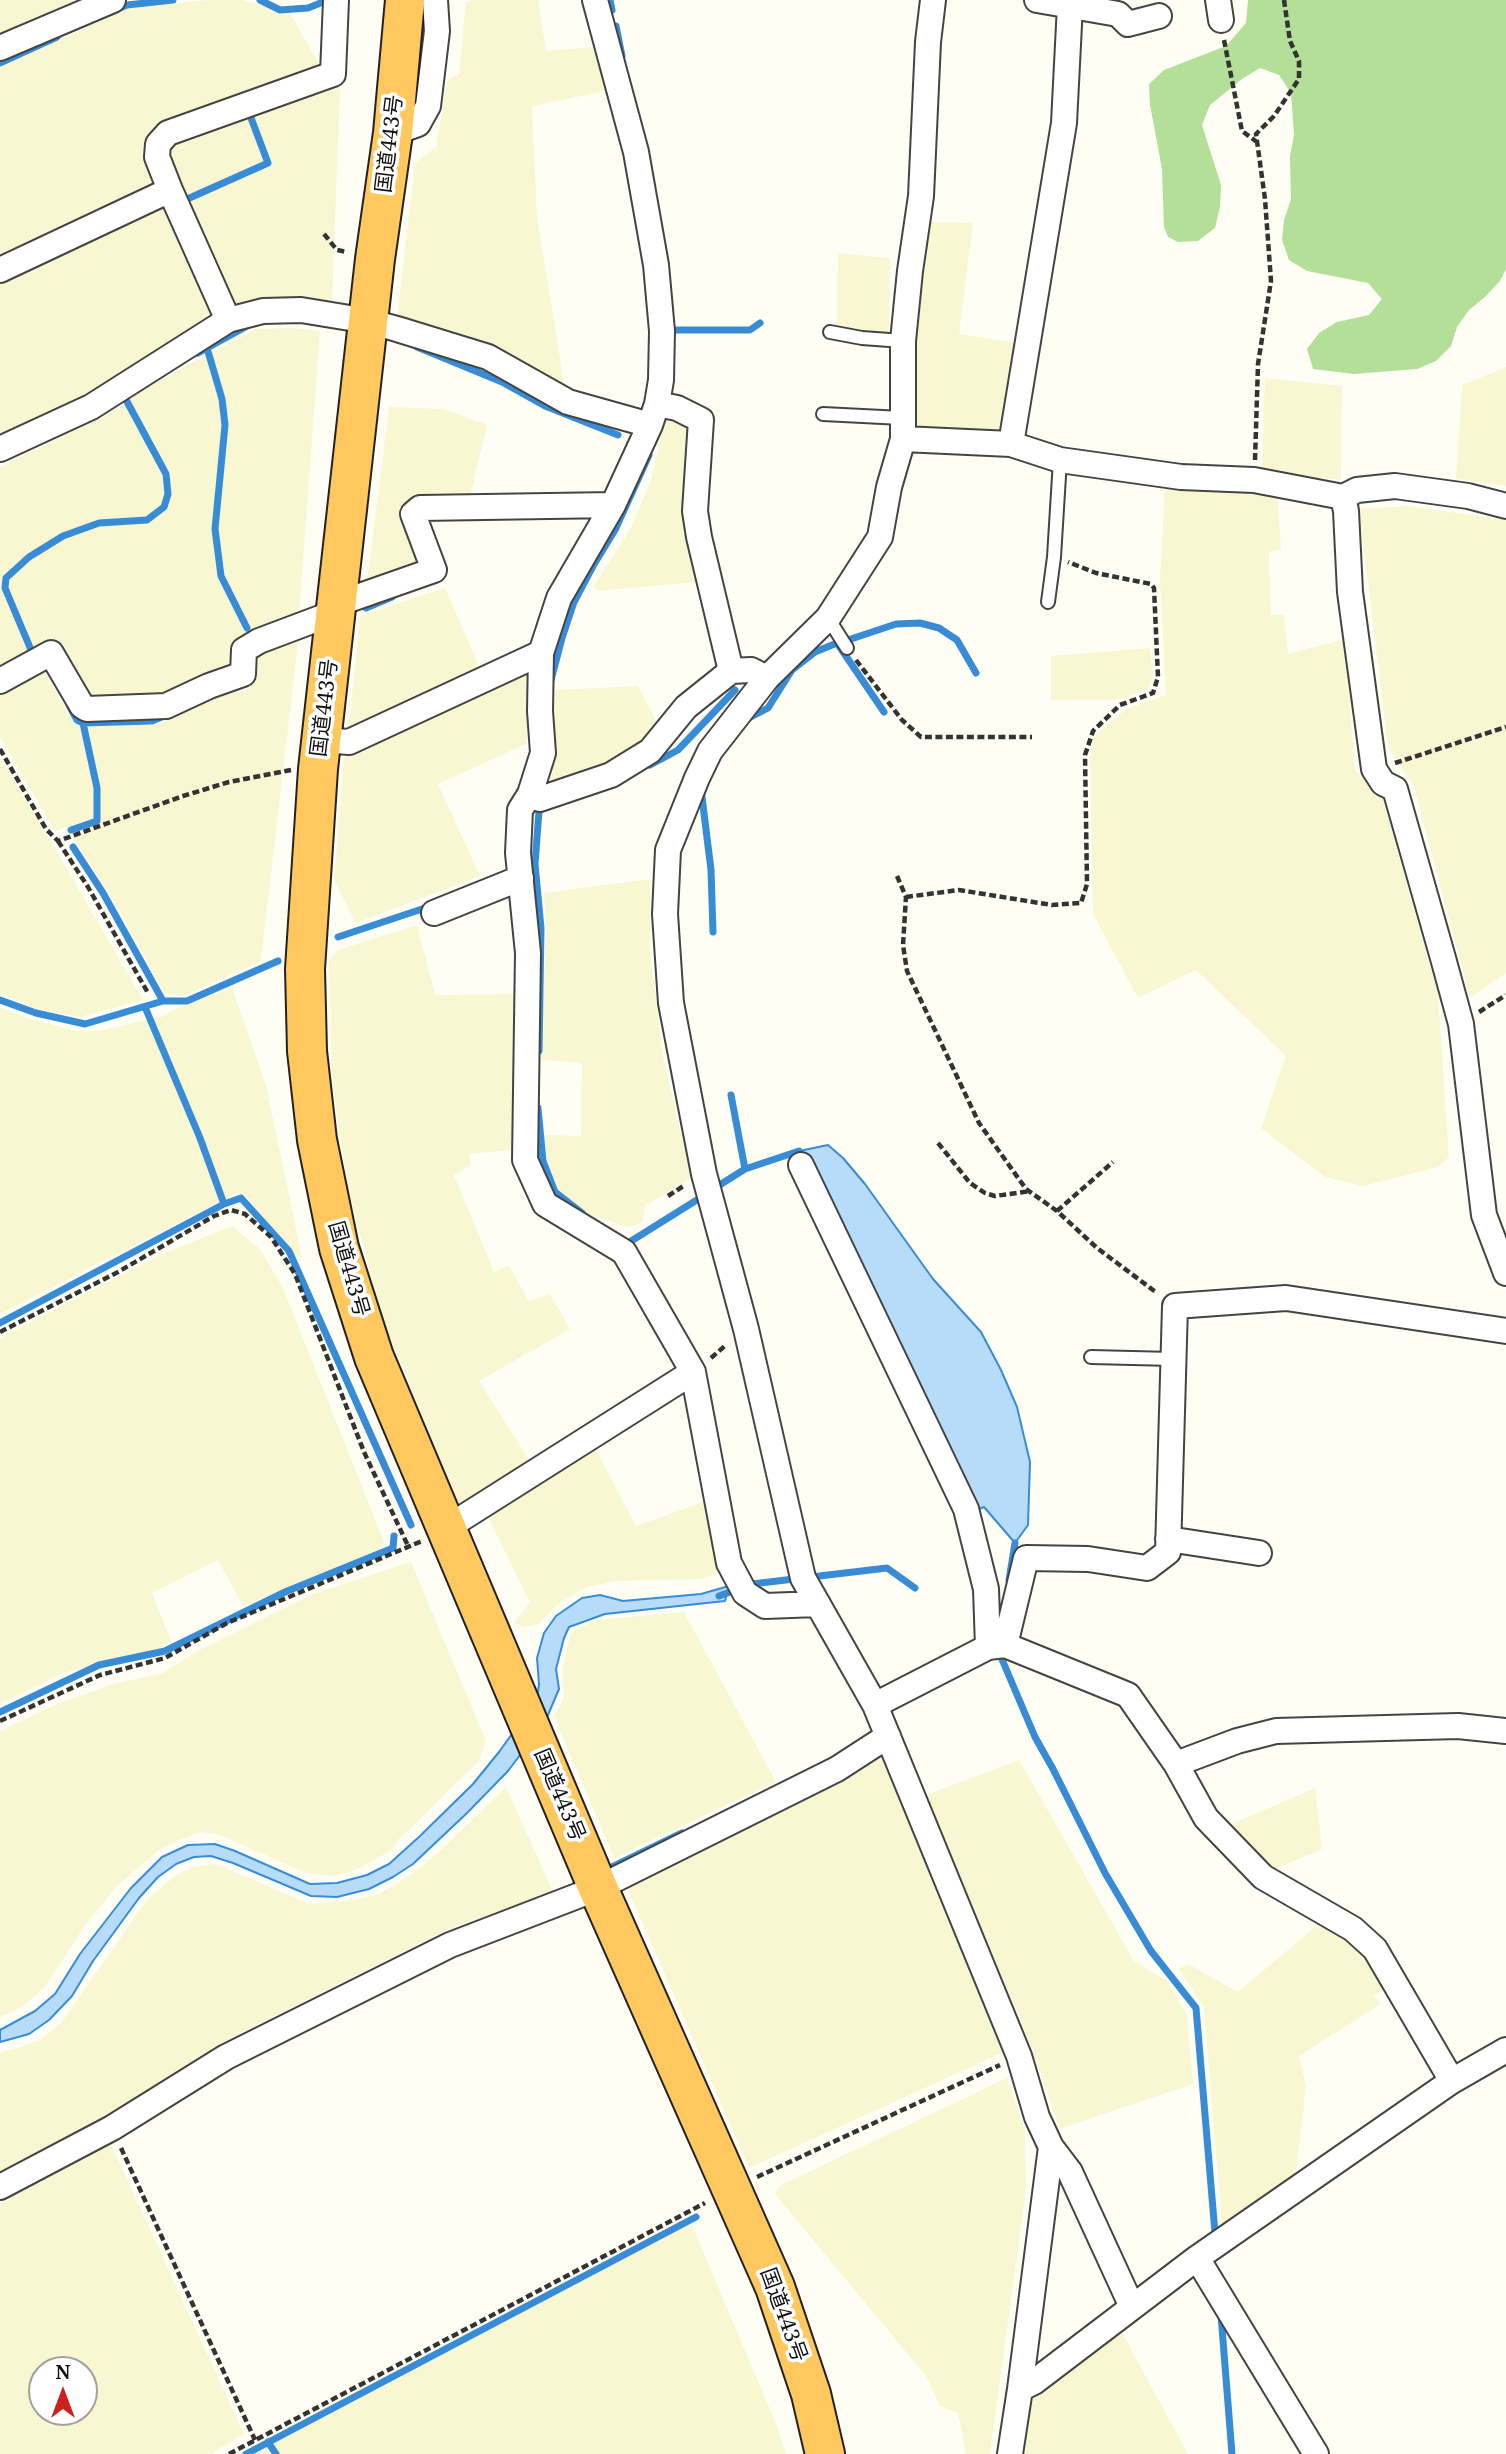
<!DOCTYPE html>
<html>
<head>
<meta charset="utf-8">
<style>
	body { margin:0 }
	#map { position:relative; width:1506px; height:2454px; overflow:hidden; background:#fffef5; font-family:"Noto Serif",serif }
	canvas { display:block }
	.north { position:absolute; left:28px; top:2356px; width:70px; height:70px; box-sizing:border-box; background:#fff; border:2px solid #a0a0a0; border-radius:50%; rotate:0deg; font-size:19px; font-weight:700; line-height:28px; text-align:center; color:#111 }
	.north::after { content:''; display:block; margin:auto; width:24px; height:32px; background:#cb221f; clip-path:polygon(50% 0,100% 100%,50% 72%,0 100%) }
</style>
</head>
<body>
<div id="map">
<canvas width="1506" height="2454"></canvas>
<div class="north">N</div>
</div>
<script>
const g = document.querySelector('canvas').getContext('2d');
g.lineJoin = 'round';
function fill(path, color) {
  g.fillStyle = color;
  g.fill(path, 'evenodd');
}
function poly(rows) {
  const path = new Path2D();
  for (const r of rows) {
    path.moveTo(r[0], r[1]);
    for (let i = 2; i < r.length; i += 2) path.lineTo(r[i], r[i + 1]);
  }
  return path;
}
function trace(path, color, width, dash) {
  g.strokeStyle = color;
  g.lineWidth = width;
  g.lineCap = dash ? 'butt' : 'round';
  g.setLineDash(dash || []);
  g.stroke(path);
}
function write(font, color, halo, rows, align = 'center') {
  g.font = font + ' "Noto Serif","Noto Sans JP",serif';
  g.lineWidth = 7;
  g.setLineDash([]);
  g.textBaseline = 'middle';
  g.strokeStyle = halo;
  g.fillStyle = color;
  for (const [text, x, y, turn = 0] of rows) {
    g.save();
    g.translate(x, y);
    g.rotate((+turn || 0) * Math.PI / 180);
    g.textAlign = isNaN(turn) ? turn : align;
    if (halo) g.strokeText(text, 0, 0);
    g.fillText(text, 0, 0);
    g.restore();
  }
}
fill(poly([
	[0,0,98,0,0,46],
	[209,0,241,0,260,4,278,14,291,15,323,71,163,129,161,185,0,264,0,68,130,7],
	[476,0,538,0,546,51,593,47,606,91,532,106,537,215,565,390,397,319,415,163,436,147,448,80,459,74,466,2],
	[334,82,340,86,332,306,236,313,165,157,172,140],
	[168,206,217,321,86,401,0,442,0,285],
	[926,222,973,223,959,334,1018,343,1002,436,918,432,912,425,913,305],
	[838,253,890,258,889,335,837,327],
	[294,328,320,331,299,616,238,664,165,703,89,706,54,645,0,673,0,467,120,408,130,396,256,329],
	[1506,367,1506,486,1456,479,1462,385],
	[1265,378,1342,386,1341,480,1262,470],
	[389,407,444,409,487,425,469,501,421,499,429,566,366,590],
	[665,421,691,424,690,511,697,582,597,591,594,586,631,528,651,480],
	[1165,483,1277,490,1281,549,1269,552,1271,615,1284,615,1288,654,1345,639,1355,770,1382,796,1438,994,1449,1157,1438,1167,1363,1186,1325,1177,1261,1128,1286,1056,1196,970,1138,998,1093,914,1090,756,1096,734,1126,709,1166,695,1160,581],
	[1408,506,1506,520,1506,973,1470,998,1414,787,1388,747,1359,509],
	[445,588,482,673,348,735,360,616],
	[298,642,261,961,183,996,164,993,120,911,67,827,55,831,0,737,0,691,43,668,72,721,78,726,151,725,164,722,222,695,246,690,256,680,259,654],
	[1150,648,1153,677,1148,689,1118,700,1051,700,1051,656],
	[525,669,529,673,526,744,438,784,480,876,356,923,334,880,344,757],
	[638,686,661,730,635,752,552,786,555,690],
	[0,757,46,833,143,1000,80,1017,37,1009,0,993],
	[650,879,650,951,663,1056,691,1178,645,1206,643,1222,628,1227,588,1214,560,1192,547,1160,544,1135,581,1136,582,1063,541,1060,546,928,544,893],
	[417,925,435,995,516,994,513,1150,469,1154,471,1165,454,1175,494,1272,509,1266,529,1301,550,1294,570,1329,479,1381,530,1461,458,1506,383,1319,348,1189,332,1081,329,960,338,950],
	[232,988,266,1085,302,1258,294,1254,245,1195,232,1195,0,1314,0,1007,30,1019,76,1031,98,1031,161,1017,182,1006],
	[232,1226,260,1249,283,1288,384,1542,381,1549,243,1606,218,1560,152,1593,171,1641,163,1647,63,1673,0,1704,0,1338,162,1254],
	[596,1450,636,1526,703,1502,720,1571,703,1579,615,1581,587,1587,558,1604,539,1624,524,1627,514,1623,530,1602,485,1511],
	[411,1562,486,1741,479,1761,398,1840,392,1850,356,1870,333,1876,306,1873,220,1835,201,1832,179,1840,159,1850,116,1887,86,1924,45,1987,22,2007,0,2017,0,1731,59,1703,116,1683,161,1674,199,1650,313,1594],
	[684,1612,776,1782,614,1858,554,1716,564,1697,562,1670,571,1632,596,1620],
	[881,1748,1004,2052,749,2168,627,1887],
	[1019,1760,1134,1961,1166,1980,1187,2015,1193,2084,1059,2129,1032,2048,926,1795],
	[506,1787,553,1892,444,1931,234,2036,104,2117,0,2173,0,2052,18,2048,40,2040,61,2023,147,1900,175,1876,191,1867,216,1864,309,1904,354,1900,379,1894,411,1875,441,1850],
	[1315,1788,1322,1849,1273,1870,1229,1825],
	[1326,1926,1366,1952,1387,1988,1374,1996,1381,2004,1299,2056,1306,2086,1296,2175,1222,2226,1204,2007,1179,1969,1188,1964,1238,1992,1315,1927],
	[1007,2078,1025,2130,1026,2190,990,2454,966,2454,958,2413,940,2406,926,2376,775,2194,779,2186],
	[111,2144,244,2434,210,2454,0,2454,0,2204],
	[42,2370,84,2370,84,2412,42,2412],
	[691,2223,777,2426,786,2454,255,2454],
	[1121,2331,1188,2454,1016,2454,1029,2404,1048,2384]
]), '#f8f7d2');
fill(poly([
	[1248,0,1506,0,1506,269,1500,281,1485,297,1469,310,1457,327,1451,346,1436,361,1417,369,1354,374,1313,369,1307,349,1319,333,1337,322,1369,315,1382,299,1368,283,1307,271,1289,260,1282,240,1284,220,1291,199,1290,156,1294,135,1291,93,1279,75,1260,68,1242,79,1210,105,1202,125,1221,185,1220,207,1215,228,1198,241,1178,242,1168,237,1164,227,1162,169,1150,105,1149,84,1164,70,1226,46,1246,23]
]), '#b4df99');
const water = poly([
	[828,1145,843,1158,865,1184,933,1279,981,1332,1001,1370,1017,1407,1030,1462,1028,1525,1015,1543,984,1507,974,1511,799,1151,828,1145],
	[729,1586,725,1601,605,1614,569,1627,564,1638,556,1669,559,1689,545,1722,508,1771,467,1813,413,1864,393,1877,369,1889,337,1897,311,1896,233,1863,211,1856,194,1857,176,1864,158,1877,139,1898,93,1961,72,1996,49,2020,29,2034,0,2042,0,2030,35,2011,55,1994,80,1954,131,1888,162,1857,188,1845,215,1844,235,1851,310,1884,337,1883,367,1875,389,1864,420,1836,473,1784,499,1752,537,1699,539,1684,537,1658,544,1633,556,1616,582,1598,600,1595,623,1601,701,1594,729,1586]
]);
fill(water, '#b6dcfa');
trace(water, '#388cd6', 2);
trace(poly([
	[260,0,280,10,308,8,328,0],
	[610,0,612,10],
	[115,10,127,5,173,0],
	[616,26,622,56],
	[0,63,57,37],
	[185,200,268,163,248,110,251,109],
	[670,330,750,330,760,323],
	[417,347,502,382,545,406,618,435],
	[207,348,222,399,225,425,215,529,221,576,247,628],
	[198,353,249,325],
	[366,608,392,597],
	[842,642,896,624,920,623,939,628,957,640,976,673],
	[34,657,5,588,6,578,29,557,63,536,99,523,147,520,164,507,168,494,166,474,124,396],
	[551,680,562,638,574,602,593,566,615,530,649,455],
	[70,707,77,720,83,723,152,721,164,716],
	[747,719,768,708,792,670,815,652,837,643,884,712],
	[650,765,678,750,735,690],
	[701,789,711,870,713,932],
	[71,830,97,821,97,788,83,723],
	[73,847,103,893,163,1001],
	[338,937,431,906],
	[0,1000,36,1013,85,1024,163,1001,187,1001,278,961],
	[145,1007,200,1138,224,1204],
	[539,1051,541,928,535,864,539,811,545,807],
	[731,1095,745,1169],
	[538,1108,543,1161,555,1192,582,1213],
	[718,1186,745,1169,799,1151],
	[628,1243,700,1198],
	[0,1323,224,1204,241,1198,289,1251,411,1525],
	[1009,1580,1015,1543],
	[719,1596,752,1584,887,1568,915,1588],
	[1001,1657,1035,1737,1053,1769,1105,1873,1151,1951,1196,2008,1215,2233],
	[0,1712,99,1665,165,1651,285,1592,393,1548,394,1536],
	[612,1867,682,1833],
	[1221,2315,1232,2454],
	[268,2442,276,2454],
	[246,2454,696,2217]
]), '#388cd6', 7);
const service = poly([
	[830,332,862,338,903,341],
	[823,414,902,418],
	[1048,602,1054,557,1060,460],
	[828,618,847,648],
	[1091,1357,1173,1359]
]);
const minor = poly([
	[595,0,636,152,656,265,662,331,661,380,657,404,650,425,613,505,559,598,541,653,540,711,543,753,530,794,520,810,518,853,528,953,525,1160,545,1204,624,1252,693,1372,729,1563,745,1593,765,1606,818,1604],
	[933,0,928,42,921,196,910,271,903,341,903,439,889,487,880,537,828,618,767,678,710,751,697,778,668,850,665,914,671,1003,704,1174,746,1329,803,1578,875,1705,1019,2056,1037,2117,1051,2147,1020,2389,1010,2454],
	[1037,0,1118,14,1128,24,1159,16],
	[1218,0,1221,20],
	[0,48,113,0],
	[393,133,418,124,428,106,437,31,435,0],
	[0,270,170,190],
	[228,320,170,190,157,157,158,144,168,133,333,74,336,0],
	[657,404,677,408,701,420,695,511,699,537,731,671,751,670,767,678],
	[903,439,1011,444,1060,460,1181,477,1254,480,1343,497,1346,511,1350,592,1374,769,1383,783,1395,789,1443,958,1461,1024,1484,1215,1506,1273],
	[1011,444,1064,123,1070,5],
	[0,449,91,407,228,320,263,311,301,310,368,321,397,329,488,357,568,402,650,425],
	[1343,497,1357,490,1395,486,1468,496,1506,506],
	[337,604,434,570,413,514,420,508,613,505],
	[0,681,51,653,82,706,87,709,166,706,209,686,243,674,244,650,259,641,336,612],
	[322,740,349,742,541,653],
	[530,794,540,799,611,775,650,751,686,707,731,671],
	[434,913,521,878],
	[801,1165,966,1509,986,1589,988,1647],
	[445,1529,693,1372],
	[1168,1539,1259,1553],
	[1005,1645,1026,1558,1088,1559,1147,1568,1168,1552,1175,1306,1286,1298,1506,1331],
	[875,1705,988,1647,1005,1645,1128,1695,1176,1764,1237,1741,1276,1731,1458,1726,1506,1731],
	[1176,1764,1206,1818,1263,1877,1353,1929,1375,1949,1452,2081],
	[1051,2147,1070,2172,1132,2307],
	[0,2187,112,2128,226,2057,450,1945,598,1888,837,1769,888,1736],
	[1197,2258,1316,2454],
	[1020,2389,1034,2382,1197,2258,1452,2081,1506,2050]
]);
const trunk = poly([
	[405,0,393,133,375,259,318,769,305,969,307,1051,317,1140,339,1248,374,1357,598,1888,775,2287,811,2394,825,2454]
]);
trace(service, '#444', 16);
trace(minor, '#444', 28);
trace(trunk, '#222', 42);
trace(poly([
	[1224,40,1242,131,1257,142],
	[324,234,337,250,347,252],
	[1255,460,1258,364,1271,281,1265,199,1256,134,1274,116,1299,79,1299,61,1290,41,1284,0],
	[856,660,902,720,921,737,1032,737],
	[0,749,46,829,58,841,183,796,229,782,291,770],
	[1395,763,1506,727],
	[58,841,88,887,148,993],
	[897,876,906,897,903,945,907,971,979,1123,1026,1189,1057,1211,1097,1248,1157,1293],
	[906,897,959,890,1052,905,1081,903,1087,884,1085,755,1093,731,1120,705,1153,693,1158,677,1154,588,1151,584,1096,573,1068,562],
	[1479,1012,1506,995],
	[938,1143,970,1183,985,1193,995,1196,1030,1191],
	[668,1196,685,1185],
	[1057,1211,1113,1162],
	[0,1332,118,1272,214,1216,231,1210,245,1214,271,1237,295,1274,364,1452,409,1548],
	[711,1358,726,1345],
	[0,1721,100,1675,165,1658,227,1623,422,1541],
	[121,2148,255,2440],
	[757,2177,1000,2065],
	[229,2454,705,2203]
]), '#333', 4.5, [7, 3.5]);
trace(service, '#fff', 12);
trace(minor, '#fff', 24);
trace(trunk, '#fec85e', 38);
write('21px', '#111', '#fff', [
	["国道443号",390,144,-83],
	["国道443号",325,708,-83],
	["国道443号",348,1269,74],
	["国道443号",559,1795,67],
	["国道443号",783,2315,70]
]);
</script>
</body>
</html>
